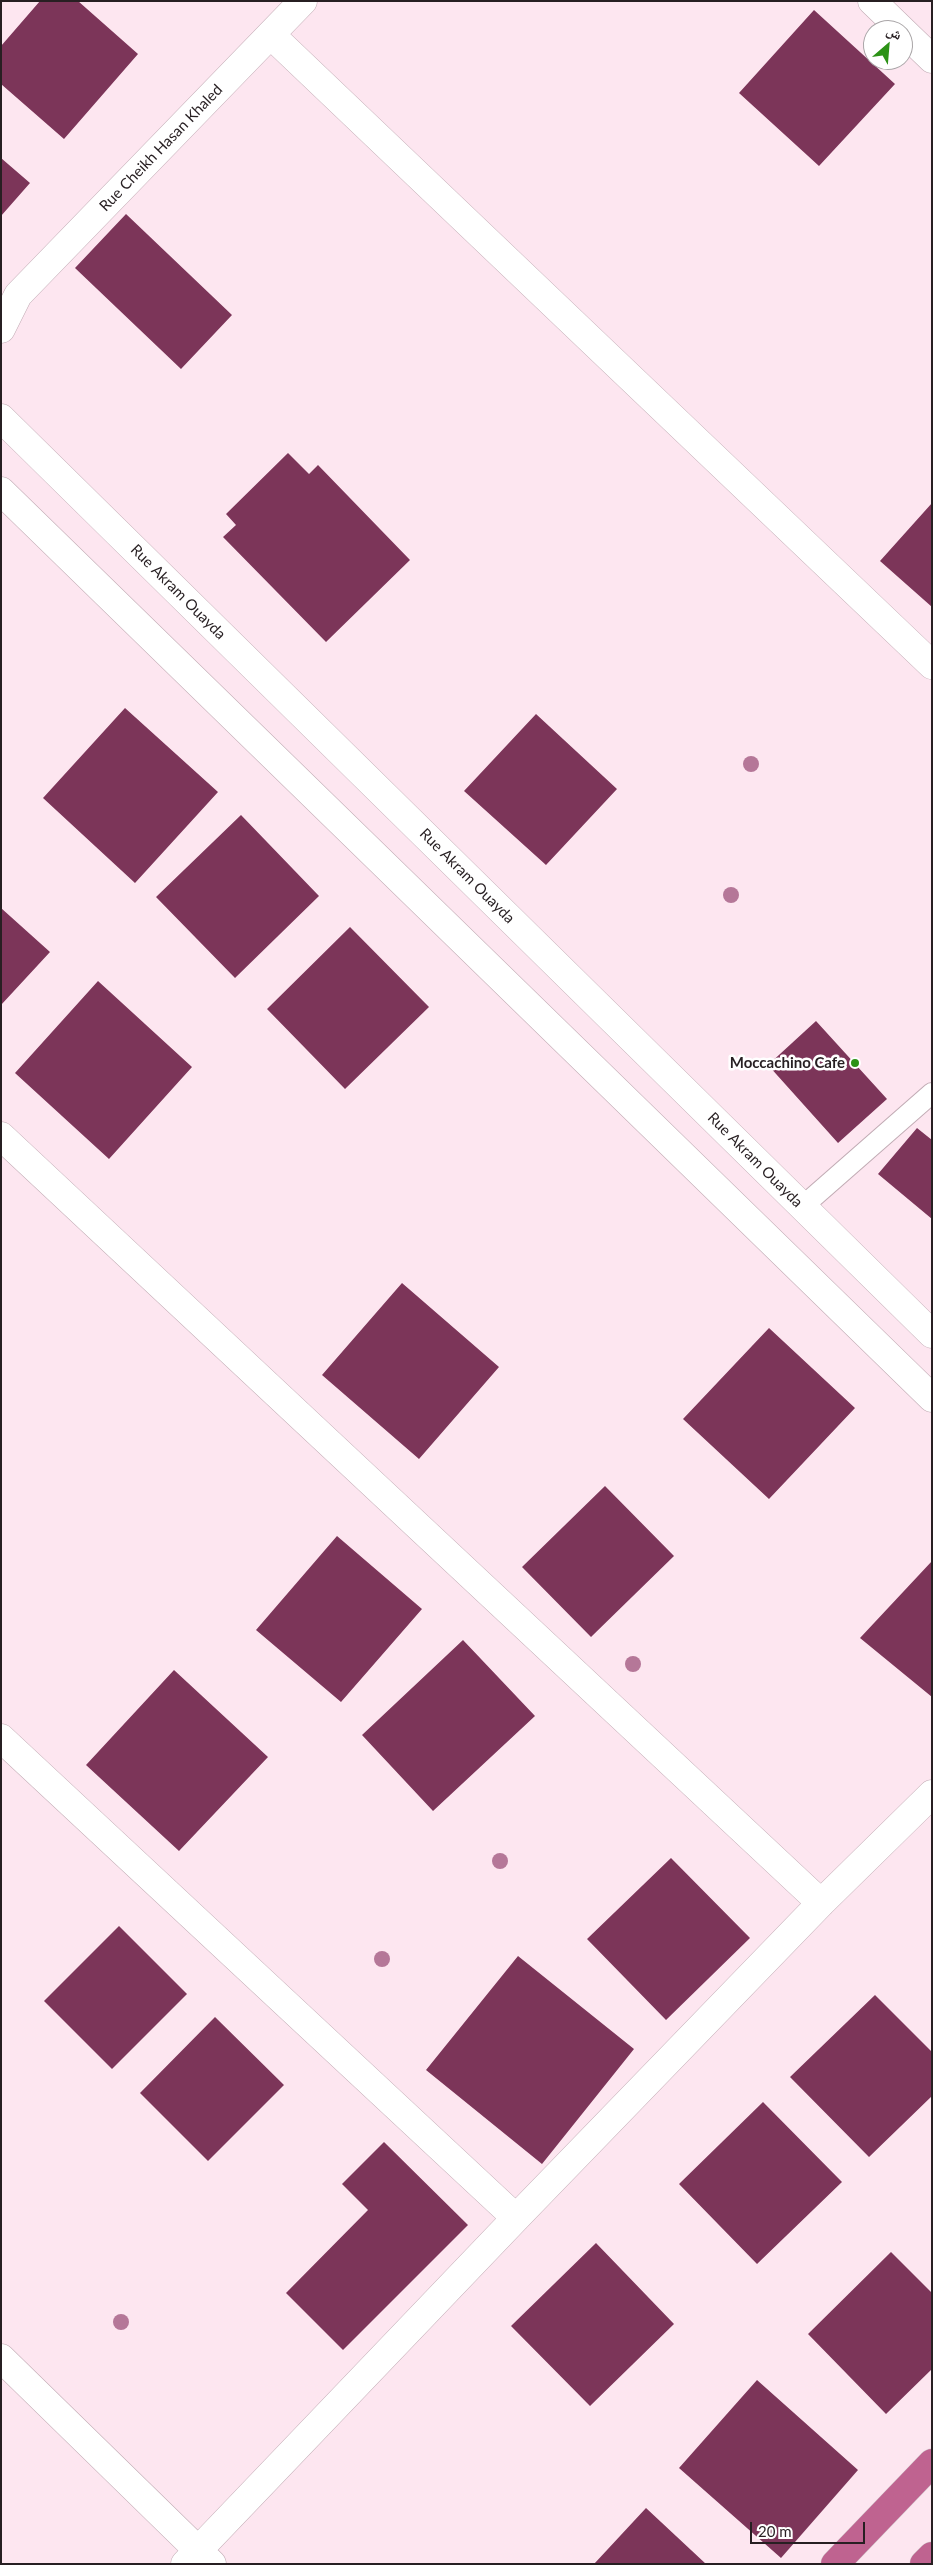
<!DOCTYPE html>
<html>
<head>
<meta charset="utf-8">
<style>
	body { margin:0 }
	#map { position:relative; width:933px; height:2565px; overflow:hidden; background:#fde6f0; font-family:Lato,"Noto Naskh Arabic",sans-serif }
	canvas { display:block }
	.frame { position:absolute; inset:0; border:2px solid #271f22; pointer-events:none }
	.north { position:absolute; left:863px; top:20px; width:50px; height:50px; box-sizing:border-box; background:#fff; border:1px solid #a9a5a7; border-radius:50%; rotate:27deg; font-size:14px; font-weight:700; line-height:20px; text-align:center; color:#271f22 }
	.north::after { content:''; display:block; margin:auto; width:18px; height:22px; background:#2c9216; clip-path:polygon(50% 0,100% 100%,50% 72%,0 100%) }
	.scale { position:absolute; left:750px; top:2522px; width:115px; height:22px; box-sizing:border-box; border:2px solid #271f22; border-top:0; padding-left:6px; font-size:15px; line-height:18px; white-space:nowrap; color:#271f22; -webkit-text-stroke:4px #fff; paint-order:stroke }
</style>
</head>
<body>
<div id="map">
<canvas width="933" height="2565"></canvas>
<div class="frame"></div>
<div class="north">ش</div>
<div class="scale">20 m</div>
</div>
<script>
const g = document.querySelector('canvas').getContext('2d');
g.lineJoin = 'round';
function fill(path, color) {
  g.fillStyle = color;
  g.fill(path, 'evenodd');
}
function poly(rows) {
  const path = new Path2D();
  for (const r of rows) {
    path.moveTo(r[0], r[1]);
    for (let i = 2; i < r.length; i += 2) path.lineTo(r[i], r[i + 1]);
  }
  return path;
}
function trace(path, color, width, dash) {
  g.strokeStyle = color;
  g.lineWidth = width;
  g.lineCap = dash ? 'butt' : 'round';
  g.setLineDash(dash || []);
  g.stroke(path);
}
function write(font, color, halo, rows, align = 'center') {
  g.font = font + ' Lato,sans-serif';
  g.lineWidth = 5;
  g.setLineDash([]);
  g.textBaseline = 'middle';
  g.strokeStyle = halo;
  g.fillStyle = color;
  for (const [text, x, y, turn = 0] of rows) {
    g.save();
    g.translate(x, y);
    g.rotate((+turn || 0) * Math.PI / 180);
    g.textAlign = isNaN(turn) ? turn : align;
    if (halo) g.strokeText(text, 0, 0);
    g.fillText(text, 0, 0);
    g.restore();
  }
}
fill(poly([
	[40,1,78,1,138,54,64,139,1,84,1,46],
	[814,10,895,84,819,166,739,93],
	[1,158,30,183,1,216],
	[126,214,232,315,181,369,75,268],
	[288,453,309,474,318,465,410,560,326,642,223,537,236,525,226,514],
	[932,503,932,607,880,561],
	[125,708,218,792,135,883,43,798],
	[536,714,617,789,546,865,464,791],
	[241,815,319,896,235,978,156,897],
	[1,908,50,952,1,1005],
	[350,927,429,1007,345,1089,267,1009],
	[98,981,192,1067,109,1159,15,1073],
	[816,1021,887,1099,838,1143,768,1065],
	[917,1128,932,1140,932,1219,878,1174],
	[402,1283,499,1367,419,1459,322,1375],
	[769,1328,855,1408,769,1499,683,1419],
	[605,1486,674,1556,591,1637,522,1567],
	[337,1536,422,1609,341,1702,256,1630],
	[932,1561,932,1697,860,1638],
	[463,1640,535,1716,433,1811,362,1735],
	[174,1670,268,1757,179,1851,86,1765],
	[671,1858,750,1938,666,2020,587,1939],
	[119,1926,187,1994,112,2069,44,2001],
	[518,1956,634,2049,542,2164,426,2070],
	[875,1995,932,2052,932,2096,869,2157,790,2077],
	[215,2017,284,2085,208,2161,140,2093],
	[763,2102,842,2182,757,2264,679,2184],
	[384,2142,468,2225,343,2350,286,2293,368,2210,342,2184],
	[596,2243,674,2324,590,2406,511,2326],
	[891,2252,932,2293,932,2369,886,2414,808,2334],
	[757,2380,858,2470,781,2558,679,2468],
	[646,2508,706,2564,594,2564]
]), '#7c3559');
const lane = poly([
	[802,1207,932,1093]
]);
const street = poly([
	[872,1,902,30],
	[903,31,932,59],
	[271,35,932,665],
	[1,329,18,295,303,1],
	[1,418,932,1334],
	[1,491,932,1398],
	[1,1136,821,1903],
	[1,1738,516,2218],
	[1,2358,212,2564],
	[185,2564,516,2218,821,1903,932,1794]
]);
const highway = poly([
	[835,2564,932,2463],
	[924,2564,932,2556]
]);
trace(lane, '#c0aab3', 22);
trace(street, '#c0aab3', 29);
trace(highway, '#d4d2d3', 29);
trace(lane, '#fff', 20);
trace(street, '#fff', 28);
trace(highway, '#bf6390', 28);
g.fillStyle = '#b57798';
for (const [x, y] of [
	[751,764],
	[731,895],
	[633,1664],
	[500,1861],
	[382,1959],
	[121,2322]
]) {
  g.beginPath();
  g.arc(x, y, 8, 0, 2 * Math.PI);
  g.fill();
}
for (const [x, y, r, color] of [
	[855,1063,5,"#2c9216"]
]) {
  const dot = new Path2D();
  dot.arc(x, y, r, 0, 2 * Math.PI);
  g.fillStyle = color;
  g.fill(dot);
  trace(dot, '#fff', 2);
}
write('15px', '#271f22', '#fff', [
	["Rue Cheikh Hasan Khaled",161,148,-46],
	["Rue Akram Ouayda",178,592,45],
	["Rue Akram Ouayda",467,876,45],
	["Rue Akram Ouayda",755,1160,45]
]);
write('bold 15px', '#271f22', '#fff', [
	["Moccachino Cafe",845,1063]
], 'right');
</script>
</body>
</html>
